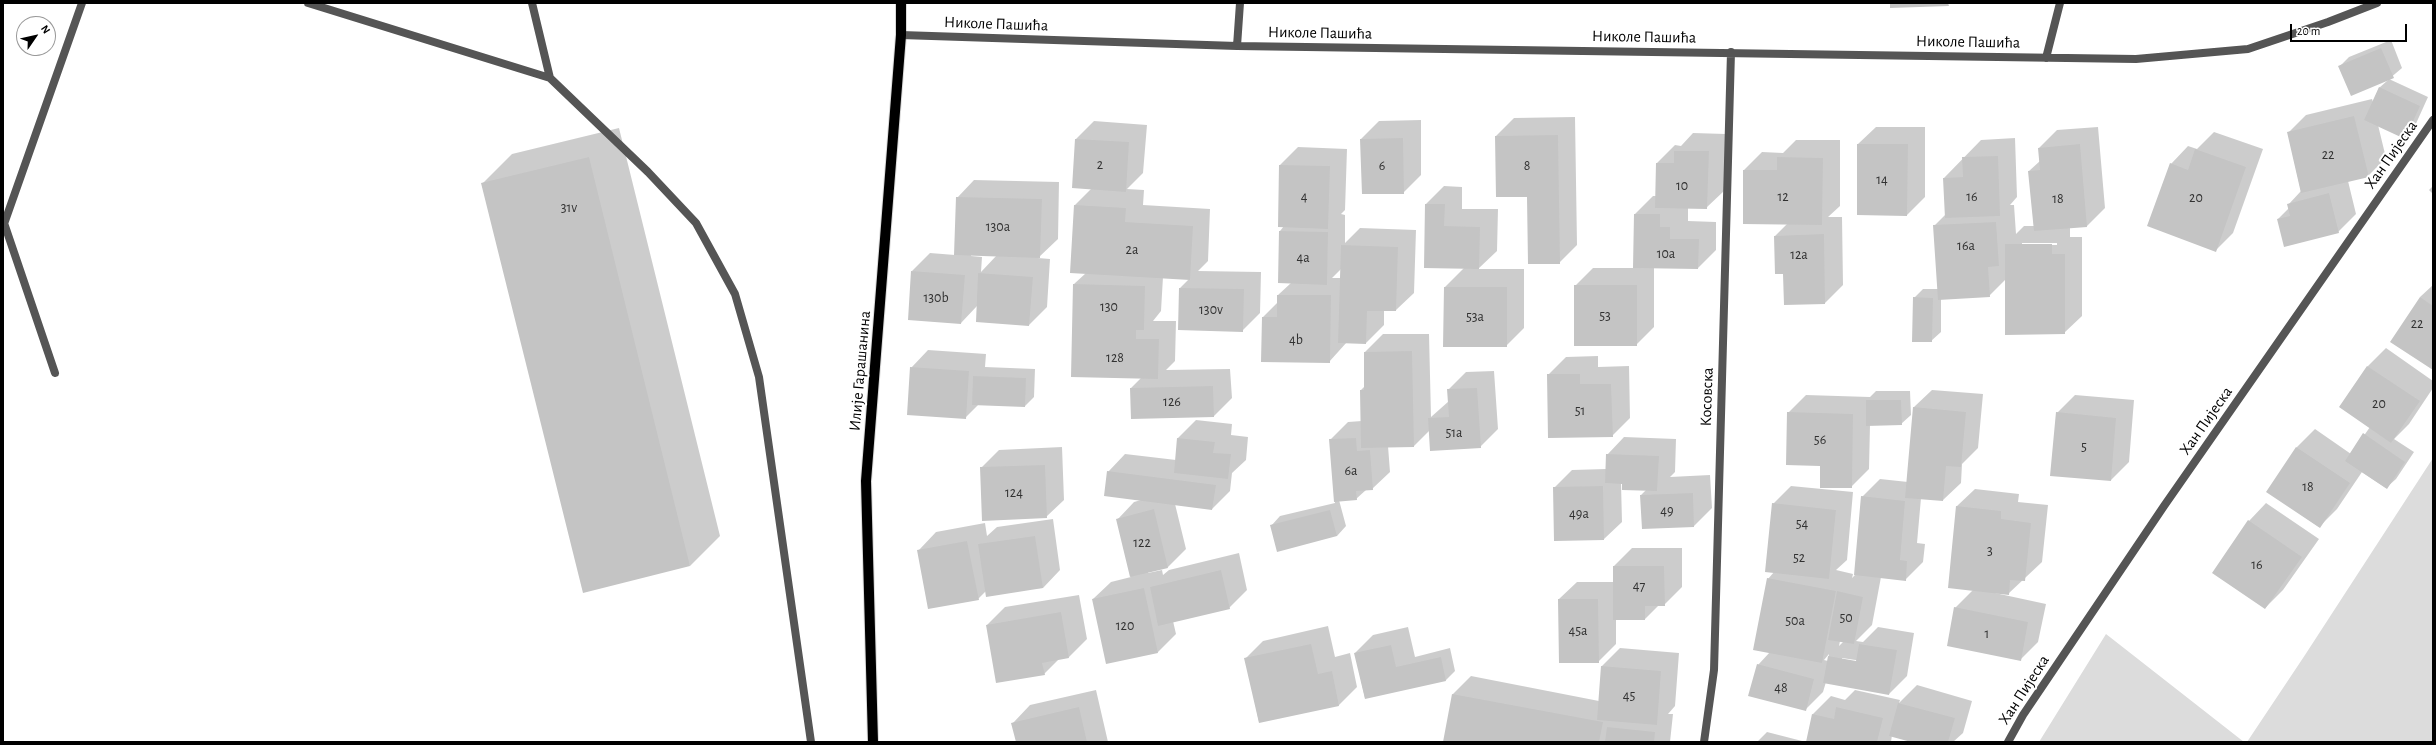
<!DOCTYPE html>
<html>
<head>
<meta charset="utf-8">
<style>
	body { margin:0 }
	#map { position:relative; width:2436px; height:745px; overflow:hidden; background:#fff; font-family:"Alegreya Sans",sans-serif }
	canvas { display:block }
	.frame { position:absolute; inset:0; border:4px solid #000; pointer-events:none }
	.north { position:absolute; left:16px; top:16px; width:40px; height:40px; box-sizing:border-box; background:#fff; border:1px solid #999; border-radius:50%; rotate:56deg; font-size:11px; font-weight:700; line-height:16px; text-align:center; color:#000 }
	.north::after { content:''; display:block; margin:auto; width:14px; height:18px; background:#000; clip-path:polygon(50% 0,100% 100%,50% 72%,0 100%) }
	.scale { position:absolute; left:2290px; top:24px; width:117px; height:18px; box-sizing:border-box; border:2px solid #000; border-top:0; padding-left:5px; font-size:12px; line-height:14px; white-space:nowrap; color:#000; -webkit-text-stroke:3px #fff; paint-order:stroke }
</style>
</head>
<body>
<div id="map">
<canvas width="2436" height="745"></canvas>
<div class="frame"></div>
<div class="north">N</div>
<div class="scale">20 m</div>
</div>
<script>
const g = document.querySelector('canvas').getContext('2d');
g.lineJoin = 'round';
function fill(path, color) {
  g.fillStyle = color;
  g.fill(path, 'evenodd');
}
function poly(rows) {
  const path = new Path2D();
  for (const r of rows) {
    path.moveTo(r[0], r[1]);
    for (let i = 2; i < r.length; i += 2) path.lineTo(r[i], r[i + 1]);
  }
  return path;
}
function trace(path, color, width, dash) {
  g.strokeStyle = color;
  g.lineWidth = width;
  g.lineCap = dash ? 'butt' : 'round';
  g.setLineDash(dash || []);
  g.stroke(path);
}
function write(font, color, halo, rows, align = 'center') {
  g.font = font + ' "Alegreya Sans",sans-serif';
  g.lineWidth = 4;
  g.setLineDash([]);
  g.textBaseline = 'middle';
  g.strokeStyle = halo;
  g.fillStyle = color;
  for (const [text, x, y, turn = 0] of rows) {
    g.save();
    g.translate(x, y);
    g.rotate((+turn || 0) * Math.PI / 180);
    g.textAlign = isNaN(turn) ? turn : align;
    if (halo) g.strokeText(text, 0, 0);
    g.fillText(text, 0, 0);
    g.restore();
  }
}
fill(poly([
	[2433,458,2433,742,2247,742,2305,655],
	[2106,634,2244,742,2039,742]
]), '#dcdcdc');
fill(poly([
	[2391,40,2402,68,2389,79,2428,97,2414,128,2405,138,2378,125,2386,158,2368,176,2348,181,2356,214,2338,232,2278,219,2289,208,2288,205,2301,191,2288,133,2306,115,2372,99,2373,102,2379,88,2388,80,2340,66,2349,57],
	[1575,117,1577,245,1559,263,1528,196,1496,136,1514,118],
	[1421,120,1421,175,1403,193,1361,139,1379,121],
	[1094,121,1147,125,1143,173,1127,189,1144,190,1143,205,1210,209,1208,261,1198,271,1261,272,1260,313,1242,331,1180,288,1189,279,1163,277,1161,311,1153,321,1176,321,1175,361,1166,370,1230,369,1232,398,1214,416,1131,388,1141,378,1074,284,1086,273,1071,272,1075,205,1092,188,1073,187,1076,139],
	[1876,127,1925,127,1925,197,1907,215,1858,144],
	[2098,127,2105,208,2087,226,2070,227,2070,237,2082,237,2082,316,2064,333,2006,279,1989,296,1941,298,1941,332,1931,341,1914,298,1923,289,1938,289,1934,226,1946,214,1944,178,1981,140,2015,138,2017,197,2010,205,2014,205,2016,234,2024,226,2034,226,2029,171,2040,161,2039,148,2057,130],
	[2022,243,2057,243,2057,245,2022,245],
	[619,128,720,536,690,566,482,184,512,154],
	[2214,132,2263,149,2233,233,2216,250,2171,164,2188,146,2197,149],
	[1693,133,1726,134,1724,191,1706,208,1688,208,1688,221,1716,222,1716,250,1698,268,1654,267,1654,327,1636,345,1575,286,1593,268,1634,268,1635,214,1653,196,1656,196,1657,163,1675,145,1681,146],
	[1796,140,1840,140,1840,206,1828,217,1842,217,1843,285,1825,303,1785,304,1784,273,1775,236,1788,223,1744,170,1762,152,1783,153],
	[1298,147,1347,149,1345,210,1341,214,1345,215,1345,243,1360,228,1416,230,1414,293,1396,310,1384,310,1384,325,1366,343,1347,342,1329,362,1262,361,1263,317,1278,302,1278,295,1291,283,1280,231,1284,226,1280,165],
	[1341,269,1341,278,1332,278],
	[974,180,1059,182,1058,239,1038,258,1050,259,1047,307,1029,325,977,306,961,323,912,271,930,253,955,255,957,198],
	[971,255,997,255,981,272,982,257,971,256],
	[1444,186,1462,187,1462,209,1498,209,1497,251,1478,269,1524,269,1524,328,1506,346,1445,287,1464,268,1426,204],
	[2433,186,2433,194,2429,190],
	[2433,285,2433,369,2420,297],
	[1383,334,1429,334,1431,417,1449,401,1448,390,1466,372,1494,371,1498,429,1480,447,1430,430,1414,446,1388,446,1390,472,1372,489,1366,490,1356,499,1339,500,1346,526,1337,536,1271,526,1280,516,1335,503,1330,440,1348,422,1362,421,1361,390,1365,386,1365,352],
	[2386,348,2433,381,2433,388,2409,424,2394,439,2414,452,2396,479,2386,488,2362,472,2337,509,2319,527,2268,492,2297,447,2315,429,2351,454,2370,427,2340,407,2368,366],
	[928,350,986,354,985,367,1035,369,1034,397,1025,406,979,404,965,418,911,368],
	[1598,356,1598,367,1629,366,1630,418,1612,436,1548,375,1566,357],
	[1932,390,1983,394,1978,448,1962,464,1961,483,1943,500,1921,498,1917,543,1925,544,1923,562,1905,580,1881,577,1872,625,1856,641,1863,642,1878,627,1914,633,1907,676,1889,694,1826,682,1823,692,1805,710,1758,665,1770,652,1768,579,1774,572,1773,504,1791,486,1853,492,1847,560,1836,570,1853,574,1852,578,1855,575,1862,497,1880,479,1908,482,1914,407],
	[1840,641,1844,641,1839,646],
	[1829,654,1828,661,1824,660],
	[1842,658,1862,661,1861,663,1842,660],
	[1876,391,1910,391,1911,415,1901,424,1870,425,1869,469,1851,487,1821,465,1788,413,1806,395,1870,397],
	[2075,395,2134,400,2129,462,2111,480,2057,413],
	[1196,420,1232,424,1231,435,1248,437,1246,460,1232,473,1230,491,1212,509,1175,504,1186,549,1168,567,1148,572,1148,573,1162,570,1163,575,1169,570,1239,553,1247,590,1229,608,1173,621,1176,634,1158,652,1107,663,1093,599,1111,582,1131,577,1117,520,1134,502,1141,500,1108,472,1125,454,1176,460,1178,438],
	[1624,437,1676,439,1675,472,1670,477,1710,475,1712,508,1694,526,1643,528,1641,495,1646,490,1621,483,1622,522,1604,539,1554,488,1572,470,1606,469,1607,455],
	[1062,447,1064,500,1046,517,981,468,999,450],
	[1975,489,2019,494,2018,502,2048,505,2042,562,2008,594,1995,593,2046,604,2038,642,2020,660,1955,608,1973,590,1957,506],
	[2266,503,2319,539,2283,590,2265,608,2249,521],
	[1053,519,1060,570,1043,588,986,591,978,599,919,550,936,532,985,523,987,536,997,527],
	[1632,548,1682,548,1682,587,1664,605,1659,605,1645,619,1616,619,1616,644,1598,662,1559,599,1577,582,1614,582,1614,566],
	[1079,595,1087,639,1069,657,1059,659,1044,674,987,625,1005,607],
	[1328,626,1335,657,1350,653,1357,687,1339,705,1259,722,1246,658,1263,641],
	[1408,627,1415,657,1450,648,1455,671,1446,680,1365,698,1355,653,1373,635],
	[1620,648,1679,653,1675,706,1668,714,1673,714,1670,742,1444,742,1453,694,1471,676,1599,701,1602,666],
	[1917,685,1972,701,1963,733,1953,742,1915,742,1892,735,1891,742,1807,742,1813,714,1831,696,1845,700,1855,690,1900,700,1899,703],
	[1096,690,1108,742,1017,742,1013,723,1030,705],
	[1767,732,1806,742,1757,742]
]), '#0003');
fill(poly([
	[1890,3,1948,3,1949,6,1890,8],
	[2381,48,2394,78,2351,96,2338,66],
	[2379,87,2420,106,2405,139,2364,120],
	[2354,116,2369,177,2301,193,2287,132],
	[1558,135,1560,264,1528,264,1527,197,1496,197,1495,136],
	[1403,138,1404,194,1362,194,1360,139],
	[1075,139,1129,142,1126,192,1072,188],
	[1857,144,1908,144,1907,216,1857,215],
	[2080,144,2087,227,2034,231,2028,171,2040,170,2038,148],
	[2195,149,2246,167,2216,252,2147,226,2170,163,2188,170],
	[1674,151,1709,151,1707,209,1655,208,1656,163,1674,163],
	[1998,156,2000,216,1945,218,1943,178,1963,177,1962,157],
	[589,157,690,566,583,593,481,183],
	[1777,157,1823,158,1822,225,1743,224,1743,170,1777,170],
	[1279,165,1330,166,1328,229,1278,227],
	[2329,193,2339,233,2284,247,2277,219,2290,216,2287,204],
	[956,197,1042,199,1040,258,954,255],
	[1425,204,1445,204,1444,226,1480,227,1479,269,1424,268],
	[1074,205,1126,208,1125,222,1193,226,1190,280,1070,273],
	[1634,214,1660,214,1660,227,1670,227,1670,239,1699,239,1698,269,1633,268],
	[1996,222,1999,266,1988,267,1990,297,1938,300,1933,225],
	[1279,231,1328,232,1327,285,1278,283],
	[1824,234,1825,304,1784,305,1783,274,1775,274,1774,236],
	[2005,244,2052,244,2052,254,2065,254,2065,334,2005,335],
	[1341,245,1398,247,1396,311,1367,311,1366,344,1338,343],
	[911,271,965,275,961,324,908,320],
	[978,273,1033,277,1029,326,976,322],
	[1073,284,1145,286,1144,330,1136,330,1136,339,1159,339,1158,379,1071,377],
	[1574,285,1637,285,1637,346,1574,346],
	[1444,287,1507,287,1507,347,1443,347],
	[1179,288,1244,289,1243,332,1178,330],
	[1277,295,1331,295,1330,363,1261,362,1262,317,1277,317],
	[1913,297,1933,298,1932,342,1912,342],
	[2420,297,2433,306,2433,370,2390,342],
	[1412,351,1414,447,1361,448,1360,390,1364,390,1364,352],
	[2367,366,2420,401,2391,443,2339,407],
	[910,367,969,371,966,419,907,415],
	[1547,374,1580,374,1580,384,1611,384,1613,437,1548,438],
	[973,376,1026,378,1025,407,972,405],
	[1213,386,1214,417,1131,419,1130,388],
	[1477,388,1481,448,1430,451,1428,418,1449,417,1447,389],
	[1866,400,1901,400,1902,425,1866,426],
	[1913,407,1966,412,1961,467,1946,466,1943,501,1905,498],
	[1787,412,1853,414,1852,488,1820,488,1820,466,1786,465],
	[2056,412,2116,418,2111,481,2050,476],
	[2363,433,2405,462,2387,489,2345,461],
	[1177,438,1215,442,1213,453,1231,454,1228,479,1174,473],
	[1356,438,1357,451,1370,450,1373,490,1356,491,1357,500,1334,502,1329,439],
	[2296,447,2350,483,2320,528,2266,492],
	[1606,454,1659,456,1657,491,1622,490,1622,484,1605,483],
	[1045,465,1047,518,982,521,980,467],
	[1107,471,1216,485,1212,510,1104,496],
	[1603,486,1604,540,1554,541,1553,487],
	[1693,493,1694,527,1642,529,1640,495],
	[1861,496,1905,501,1900,560,1907,561,1906,581,1854,575],
	[1772,503,1836,510,1829,579,1765,572],
	[1956,506,2001,511,2001,519,2031,523,2025,581,2010,580,2009,595,1948,588],
	[1154,509,1168,568,1130,577,1116,519],
	[1330,510,1337,536,1277,552,1270,525],
	[2248,520,2302,557,2265,609,2212,573],
	[1035,536,1043,588,986,597,978,544],
	[967,541,979,600,928,609,917,550],
	[1613,566,1664,566,1665,606,1645,606,1645,620,1613,620],
	[1221,570,1230,609,1158,626,1150,587],
	[1767,578,1836,591,1822,663,1753,650],
	[1144,588,1158,653,1106,664,1092,599],
	[1837,591,1863,597,1854,644,1828,640],
	[1558,599,1598,599,1599,663,1559,663],
	[1954,607,2028,622,2021,661,1947,646],
	[1061,612,1069,658,1042,663,1045,675,996,683,986,625],
	[1311,644,1318,674,1332,671,1339,706,1259,723,1244,658],
	[1859,644,1897,650,1889,695,1823,683,1828,656,1856,661],
	[1391,645,1396,667,1441,657,1446,681,1365,699,1354,653],
	[1757,664,1814,679,1806,711,1748,696],
	[1601,666,1661,671,1657,725,1597,720],
	[1452,694,1603,722,1599,742,1443,742],
	[1898,703,1955,718,1948,742,1911,742,1889,736],
	[1079,707,1087,742,1016,742,1011,723],
	[1836,707,1883,718,1877,742,1806,742,1812,714,1834,719],
	[1607,727,1655,732,1654,742,1605,742]
]), '#c4c4c4');
const primary = poly([
	[873,742,866,481,901,35,901,3]
]);
trace(primary, '#dbdbdb', 12);
trace(poly([
	[308,3,550,78],
	[532,3,550,78,648,172,696,223,735,294,759,377,811,742],
	[3,220,55,373],
	[4,224,82,3]
]), '#555', 8);
trace(poly([
	[901,35,1237,46,2136,59,2248,49,2328,22,2377,3],
	[1237,46,1240,3],
	[2046,58,2060,3],
	[1704,742,1714,670,1731,52],
	[2008,742,2023,715,2164,506,2433,120]
]), '#555', 8);
trace(primary, '#000', 10);
write('14px', '#313131', null, [
	["22",2328,155],
	["2",1100,165],
	["6",1382,166],
	["8",1527,166],
	["14",1882,180],
	["10",1682,186],
	["4",1304,197],
	["12",1783,197],
	["16",1972,197],
	["20",2196,198],
	["18",2058,199],
	["31v",569,208],
	["130a",998,227],
	["16a",1966,246],
	["2a",1132,250],
	["10a",1666,254],
	["12a",1799,255],
	["4a",1303,258],
	["130b",936,298],
	["130",1109,307],
	["130v",1211,310],
	["53",1605,316],
	["53a",1475,317],
	["22",2417,324],
	["4b",1296,340],
	["128",1115,358],
	["126",1172,402],
	["20",2379,404],
	["51",1580,411],
	["51a",1454,433],
	["56",1820,440],
	["5",2084,447],
	["6a",1351,471],
	["18",2308,487],
	["124",1014,493],
	["49",1667,511],
	["49a",1579,514],
	["54",1802,524],
	["122",1142,543],
	["3",1990,551],
	["52",1799,558],
	["16",2257,565],
	["47",1639,586],
	["50",1846,618],
	["50a",1795,621],
	["120",1125,626],
	["45a",1578,631],
	["1",1987,634],
	["48",1781,688],
	["45",1629,696]
]);
write('16px', '#000', '#fff', [
	["Николе Пашића",996,24,2],
	["Николе Пашића",1320,33,1],
	["Николе Пашића",1644,37,1],
	["Николе Пашића",1968,42,1],
	["Хан Пијеска",2391,155,-55],
	["Илије Гарашанина",860,371,-85],
	["Косовска",1707,397,-88],
	["Хан Пијеска",2206,421,-55],
	["Хан Пијеска",2024,690,-57]
]);
</script>
</body>
</html>
